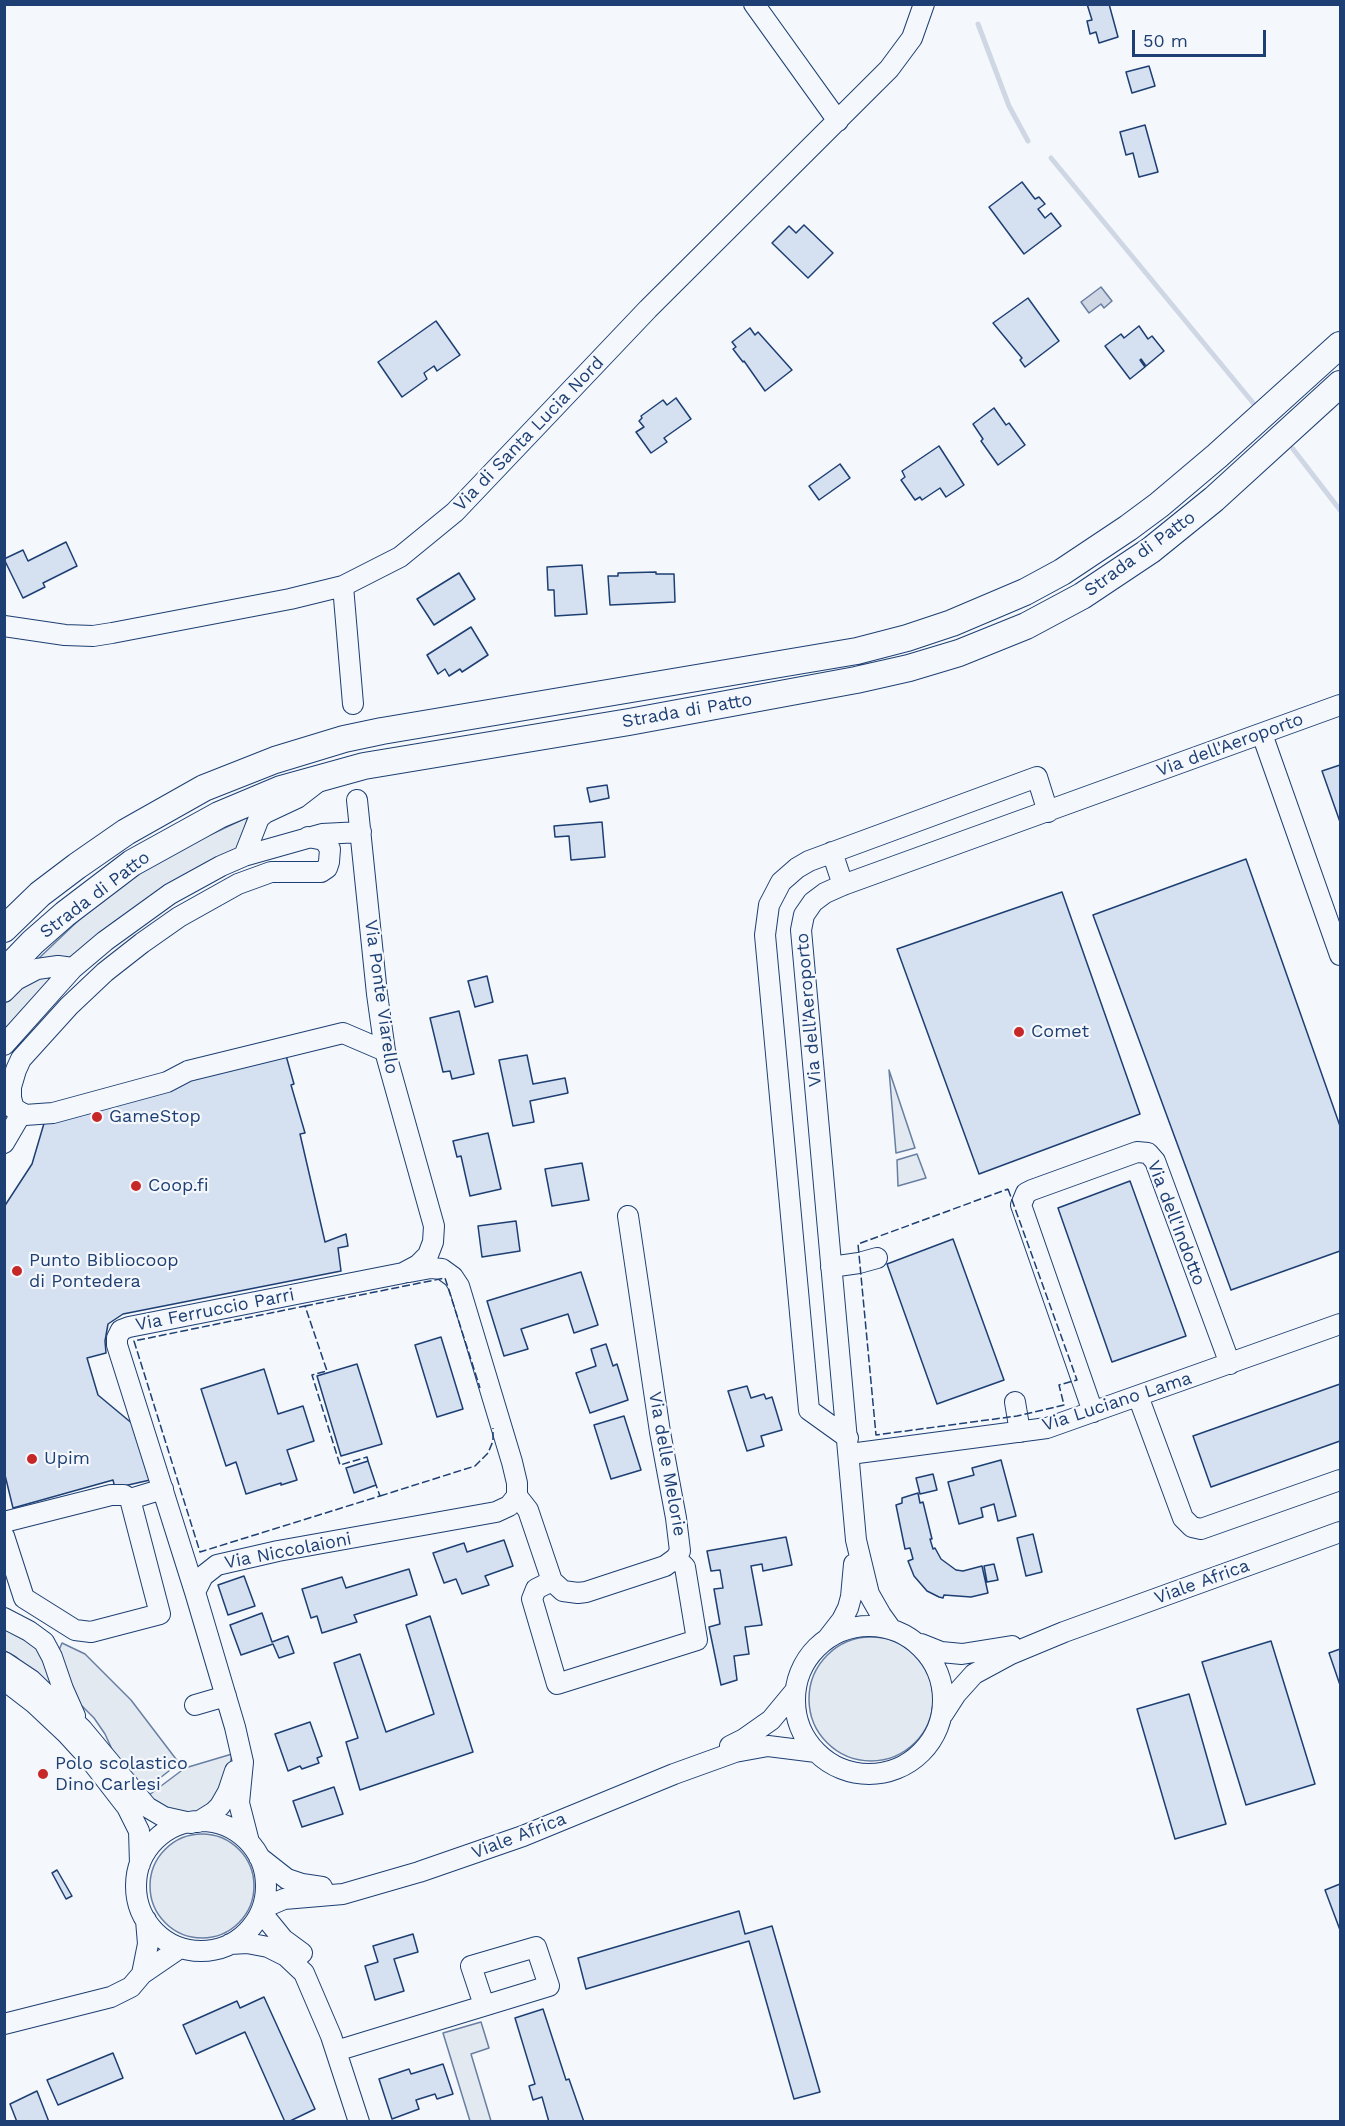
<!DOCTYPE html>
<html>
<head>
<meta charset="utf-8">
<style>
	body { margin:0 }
	#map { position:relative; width:1345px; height:2126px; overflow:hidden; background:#f4f7fb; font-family:"Work Sans",sans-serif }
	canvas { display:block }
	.frame { position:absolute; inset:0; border:6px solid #1d3f73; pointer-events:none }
	.scale { position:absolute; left:1132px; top:30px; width:134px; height:27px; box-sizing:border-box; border:3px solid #1d3f73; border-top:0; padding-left:8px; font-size:18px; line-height:21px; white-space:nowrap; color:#1d3f73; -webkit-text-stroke:4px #f4f7fb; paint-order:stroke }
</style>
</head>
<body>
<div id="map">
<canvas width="1345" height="2126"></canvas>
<div class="frame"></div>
<div class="scale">50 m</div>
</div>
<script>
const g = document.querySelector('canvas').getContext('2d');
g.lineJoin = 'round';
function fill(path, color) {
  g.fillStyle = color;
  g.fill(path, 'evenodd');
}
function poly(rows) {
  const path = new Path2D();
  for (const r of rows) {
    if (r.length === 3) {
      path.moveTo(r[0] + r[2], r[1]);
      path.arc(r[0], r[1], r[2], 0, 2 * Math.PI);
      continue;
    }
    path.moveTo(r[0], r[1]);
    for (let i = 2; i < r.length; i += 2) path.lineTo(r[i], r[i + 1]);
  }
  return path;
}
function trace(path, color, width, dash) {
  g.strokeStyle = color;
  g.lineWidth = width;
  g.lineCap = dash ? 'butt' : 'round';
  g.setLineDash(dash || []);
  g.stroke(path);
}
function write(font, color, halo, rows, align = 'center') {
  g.font = font + ' "Work Sans",sans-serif';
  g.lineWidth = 4.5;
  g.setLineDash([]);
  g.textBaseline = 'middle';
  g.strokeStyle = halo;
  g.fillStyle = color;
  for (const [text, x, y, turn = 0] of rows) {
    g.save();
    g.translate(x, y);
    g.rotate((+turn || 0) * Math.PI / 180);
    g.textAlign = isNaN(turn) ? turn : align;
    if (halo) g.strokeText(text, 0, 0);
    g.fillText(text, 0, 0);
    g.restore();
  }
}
const green = poly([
	[248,817,238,849,199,867,156,893,114,922,74,957,36,961,82,917,128,880,180,849,248,817],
	[56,974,5,1034,5,1003,7,1000,25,983,41,975,56,974],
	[889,1070,915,1148,896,1153,889,1070],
	[917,1154,926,1178,898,1186,897,1160,917,1154],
	[4,1625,28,1637,46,1660,53,1690,16,1657,5,1651,4,1625],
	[871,1699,62],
	[62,1643,85,1654,131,1700,179,1763,141,1793,115,1756,105,1734,94,1718,72,1696,59,1650,62,1643],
	[232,1754,229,1771,219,1795,200,1812,186,1813,173,1812,145,1798,185,1768,232,1754],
	[202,1886,52],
	[481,2022,489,2048,471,2054,491,2121,470,2121,443,2033,481,2022]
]);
fill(green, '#e3e9f0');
trace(green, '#687fa3', 1.5);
const water = poly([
	[1101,287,1112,301,1104,308,1101,304,1089,313,1081,302,1101,287]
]);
fill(water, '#cfd7e4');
trace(water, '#687fa3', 1.5);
trace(poly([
	[978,24,1009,106,1028,141],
	[1051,158,1254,404],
	[1293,449,1340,510]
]), '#cfd7e4', 5);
const building = poly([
	[1087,4,1109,4,1118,37,1099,43,1096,32,1090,34,1087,21,1092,20,1087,4],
	[1149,66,1155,86,1132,93,1126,72,1149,66],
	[1145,125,1158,172,1139,177,1133,153,1126,155,1120,132,1145,125],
	[1022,182,1035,199,1039,197,1045,204,1038,209,1045,218,1051,213,1061,226,1024,254,989,207,1022,182],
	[804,225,833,253,808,278,772,243,789,226,796,233,804,225],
	[1028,298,1059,341,1025,367,1020,360,1022,358,993,323,1028,298],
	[436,321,460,355,437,371,434,366,424,373,427,379,402,397,378,362,436,321],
	[1139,326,1148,339,1152,336,1164,351,1146,366,1141,359,1140,360,1145,367,1130,379,1105,346,1121,334,1124,338,1139,326],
	[750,328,755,335,758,332,792,370,765,391,744,361,743,362,733,349,736,347,732,342,750,328],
	[676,398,691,419,664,438,667,442,651,453,636,432,644,427,639,421,642,418,641,416,663,400,667,405,676,398],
	[994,408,1006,425,1009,423,1025,445,998,465,981,441,983,439,973,424,994,408],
	[939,446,964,485,946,497,940,488,922,500,920,497,915,500,901,480,905,477,902,471,939,446],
	[840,464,850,478,819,500,809,486,840,464],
	[66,542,77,566,43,583,45,587,23,598,4,559,23,550,28,561,66,542],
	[582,565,587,614,555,616,554,590,548,590,547,567,582,565],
	[656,572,656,574,674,574,675,602,610,605,608,576,618,576,618,573,656,572],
	[459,573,475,599,434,625,417,599,459,573],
	[471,627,488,655,462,672,460,669,449,676,445,669,438,674,427,655,471,627],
	[1340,765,1340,822,1322,771,1340,765],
	[607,785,609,798,590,802,587,788,607,785],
	[602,822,605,857,571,860,569,836,555,837,554,826,602,822],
	[1246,859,1340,1126,1340,1251,1231,1290,1093,915,1246,859],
	[1062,892,1140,1114,979,1174,897,949,1062,892],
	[487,976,493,1002,475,1007,468,981,487,976],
	[459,1011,474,1074,452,1079,450,1071,443,1072,430,1018,459,1011],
	[285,1052,294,1084,291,1085,305,1133,300,1134,325,1242,346,1234,348,1246,338,1248,341,1271,123,1314,108,1324,105,1341,106,1353,87,1358,98,1395,134,1425,150,1480,115,1488,113,1480,13,1508,4,1471,4,1207,32,1164,45,1120,285,1052],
	[527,1055,533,1084,565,1078,568,1093,530,1101,534,1122,513,1126,499,1060,527,1055],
	[488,1133,501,1189,470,1196,461,1156,457,1157,453,1141,488,1133],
	[582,1163,589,1200,552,1206,545,1169,582,1163],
	[1130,1181,1186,1336,1112,1362,1058,1208,1130,1181],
	[516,1221,520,1251,482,1257,478,1226,516,1221],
	[953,1239,1004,1380,937,1404,887,1264,953,1239],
	[581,1272,598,1325,574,1333,568,1314,521,1329,528,1349,504,1356,487,1301,581,1272],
	[441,1337,463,1409,437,1417,415,1345,441,1337],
	[606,1344,613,1366,617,1364,628,1400,590,1413,576,1373,596,1366,591,1349,606,1344],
	[357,1364,382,1444,341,1456,317,1376,357,1364],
	[264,1369,278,1414,303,1406,314,1441,287,1450,297,1480,281,1485,281,1483,246,1494,236,1462,226,1466,201,1389,264,1369],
	[1340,1384,1340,1441,1211,1487,1193,1436,1340,1384],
	[747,1386,751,1398,764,1394,766,1399,772,1397,782,1430,761,1436,764,1446,747,1451,728,1391,747,1386],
	[624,1416,641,1470,611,1479,594,1425,624,1416],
	[1001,1460,1016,1516,998,1521,994,1504,981,1508,983,1517,959,1524,948,1482,974,1475,972,1468,1001,1460],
	[368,1461,376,1485,354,1493,346,1468,368,1461],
	[933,1474,937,1490,920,1494,916,1478,933,1474],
	[918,1493,920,1503,923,1502,932,1539,930,1539,933,1549,935,1548,941,1559,956,1570,963,1571,982,1566,988,1593,971,1597,944,1595,943,1598,939,1597,927,1591,914,1576,908,1561,913,1559,910,1548,905,1549,896,1505,902,1503,902,1498,918,1493],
	[1033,1534,1042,1572,1026,1576,1017,1538,1033,1534],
	[786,1537,792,1565,763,1571,762,1564,751,1566,762,1625,745,1627,749,1654,734,1656,737,1680,721,1685,709,1627,720,1624,714,1589,723,1588,720,1570,711,1571,707,1551,786,1537],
	[504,1540,513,1566,485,1576,489,1585,462,1594,456,1579,444,1583,433,1553,464,1543,467,1552,504,1540],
	[994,1564,998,1580,987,1582,984,1566,994,1564],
	[409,1569,417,1595,354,1615,357,1622,322,1633,317,1616,311,1618,302,1589,342,1577,346,1588,409,1569],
	[244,1576,255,1606,228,1615,218,1585,244,1576],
	[262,1613,272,1642,288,1636,294,1653,279,1658,273,1644,241,1655,230,1625,262,1613],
	[430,1616,473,1752,360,1790,346,1742,358,1738,334,1663,360,1654,386,1732,434,1714,406,1625,430,1616],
	[1271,1641,1315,1784,1246,1805,1202,1662,1271,1641],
	[1340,1649,1340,1685,1329,1653,1340,1649],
	[1189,1694,1226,1824,1175,1839,1137,1709,1189,1694],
	[310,1722,322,1756,317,1758,319,1763,302,1769,300,1766,288,1771,275,1734,310,1722],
	[334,1787,343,1814,302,1827,293,1801,334,1787],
	[57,1870,72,1896,66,1899,52,1873,57,1870],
	[1340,1884,1340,1930,1325,1890,1340,1884],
	[739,1911,745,1934,772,1926,820,2092,794,2099,749,1941,586,1989,578,1958,739,1911],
	[413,1934,418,1952,394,1959,404,1991,375,2000,365,1966,378,1962,373,1946,413,1934],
	[264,1997,315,2109,288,2122,285,2122,245,2032,196,2054,183,2025,237,2001,240,2008,264,1997],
	[543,2009,566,2080,569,2079,584,2122,549,2122,542,2097,533,2100,529,2086,535,2084,515,2018,543,2009],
	[113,2053,123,2078,58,2105,47,2080,113,2053],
	[443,2064,453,2094,437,2099,435,2094,416,2100,419,2109,392,2119,379,2079,409,2069,411,2074,443,2064],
	[37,2091,49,2122,17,2122,10,2104,37,2091]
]);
fill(building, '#d5e0f0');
trace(building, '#1d3f73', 1.5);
const minor = poly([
	[754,4,838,121],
	[343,586,353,704],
	[4,626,65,635,93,636,112,633,290,599,343,586,400,557,455,512,648,309,889,69,912,38,924,4],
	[1262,734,1340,955],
	[832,852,843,885],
	[244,856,259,818,265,813,297,798,319,781],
	[4,992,16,980,37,969,58,966,73,968],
	[4,1045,73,968,105,941,170,894,221,866,244,856,322,834,361,832],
	[4,1102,25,1115,53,1113,167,1082,188,1071,343,1033,385,1051],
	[14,1109,11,1098,11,1087,16,1070,21,1059,69,1006,105,972,142,943,179,917,238,884,271,872,321,872,327,868,329,862,330,849,324,840,308,837],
	[4,1143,21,1114],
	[831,1267,859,1263,877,1258],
	[1138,1396,1183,1518,1192,1527,1201,1529,1340,1480],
	[1015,1402,1020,1432],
	[1093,1412,1021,1205,1026,1193,1032,1190,1137,1152,1148,1153,1155,1161,1230,1364],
	[848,1438,809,1410,765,935,769,905,781,882,797,868,809,861,1037,777,1048,812],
	[850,1454,1047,1428,1340,1324],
	[517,1496,528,1510,552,1581,563,1591,578,1593,586,1592,665,1566,676,1558,680,1551,676,1518,660,1432,628,1216],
	[4,1522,111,1495,124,1495,130,1499],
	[4,1536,24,1598,75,1630,91,1632,160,1614,130,1499,163,1489],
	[552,1581,536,1589,532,1599,557,1684,697,1640,685,1567,676,1558],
	[195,1592,203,1576,217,1565,278,1551,496,1512,509,1506,517,1496,517,1483,512,1462,459,1286,453,1277,442,1269,431,1268,409,1272],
	[4,1618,29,1631,44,1642,52,1657,63,1689,75,1716],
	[869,1700,74],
	[891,1629,881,1615,869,1594,856,1540,801,930,804,915,813,902,825,893,843,885,1340,705],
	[828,1638,842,1620,848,1608,851,1597,854,1564],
	[921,1644,941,1652,962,1654,1012,1646],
	[4,1662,31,1680,82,1729,147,1807,164,1817,191,1823],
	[4,1680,34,1703,67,1734,89,1758,127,1807,139,1831,140,1864],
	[195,1705,226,1696],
	[943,1714,956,1694,974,1674,1011,1654,1064,1632,1340,1532],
	[730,1746,744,1739,771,1720,795,1691],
	[201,1886,65],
	[198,1822,214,1812,220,1806,228,1792,235,1771],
	[249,1842,239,1803,243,1762,235,1727,195,1592,117,1345,117,1338,121,1330,129,1327,403,1273,418,1265,428,1255,433,1242,434,1226,385,1051,377,994,357,800],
	[259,1857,287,1879,302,1884,322,1887],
	[263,1908,284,1899,343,1894,419,1872,523,1836,674,1774,735,1752,768,1746,816,1752],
	[261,1912,283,1939,302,1953],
	[230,1944,247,1943,268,1947,286,1956,304,1973,331,2036,359,2122],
	[142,1974,148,1944,146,1920],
	[4,2024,111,1997,131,1987,142,1974,180,1948],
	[336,2051,549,1986,536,1947,471,1966,484,2005]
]);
const major = poly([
	[4,929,40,894,77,866,126,832,204,788,275,760,344,739,382,731,857,651,907,638,952,623,1025,592,1062,572,1128,528,1159,505,1217,456,1340,345],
	[4,972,33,942,65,914,132,863,219,815,281,789,364,766,629,722,856,680,909,668,959,653,1026,626,1082,596,1151,550,1214,499,1340,384]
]);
trace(minor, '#1d3f73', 22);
trace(major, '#1d3f73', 28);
trace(minor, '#f4f7fb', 20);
trace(major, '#f4f7fb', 26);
trace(poly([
	[1008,1189,1077,1380,1059,1385,1064,1405,1017,1416,876,1435,858,1244,1008,1189],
	[305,1306,445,1278,480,1388],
	[368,1461,367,1457,340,1465,312,1375,327,1371,305,1306,134,1341,200,1552,380,1496,376,1485],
	[380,1496,475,1466,488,1453,493,1441,493,1428]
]), '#1d3f73', 1.5, [8, 3]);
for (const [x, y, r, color] of [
	[1019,1032,6,"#c62828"],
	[97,1117,6,"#c62828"],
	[136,1186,6,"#c62828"],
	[17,1271,6,"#c62828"],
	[32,1459,6,"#c62828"],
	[43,1774,6,"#c62828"]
]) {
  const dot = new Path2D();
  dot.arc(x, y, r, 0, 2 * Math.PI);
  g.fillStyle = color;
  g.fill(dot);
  trace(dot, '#f4f7fb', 2);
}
write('18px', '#1d3f73', '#f4f7fb', [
	["Via di Santa Lucia Nord",529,434,-46],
	["Strada di Patto",1140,554,-36],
	["Strada di Patto",687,711,-10],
	["Via dell'Aeroporto",1230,745,-20],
	["Strada di Patto",95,895,-37],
	["Via Ponte Viarello",381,997,82],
	["Via dell'Aeroporto",809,1010,-95],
	["Via dell'Indotto",1176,1223,69],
	["Via Ferruccio Parri",215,1310,-11],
	["Via Luciano Lama",1117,1402,-18],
	["Via delle Melorie",667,1464,80],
	["Via Niccolaioni",288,1551,-11],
	["Viale Africa",1202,1582,-20],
	["Viale Africa",519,1836,-21]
]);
write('18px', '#1d3f73', '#f4f7fb', [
	["Comet",1031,1032],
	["GameStop",109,1117],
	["Coop.fi",148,1186],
	["Punto Bibliocoop",29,1261],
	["di Pontedera",29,1282],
	["Upim",44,1459],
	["Polo scolastico",55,1764],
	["Dino Carlesi",55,1785]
], 'left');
</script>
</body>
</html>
